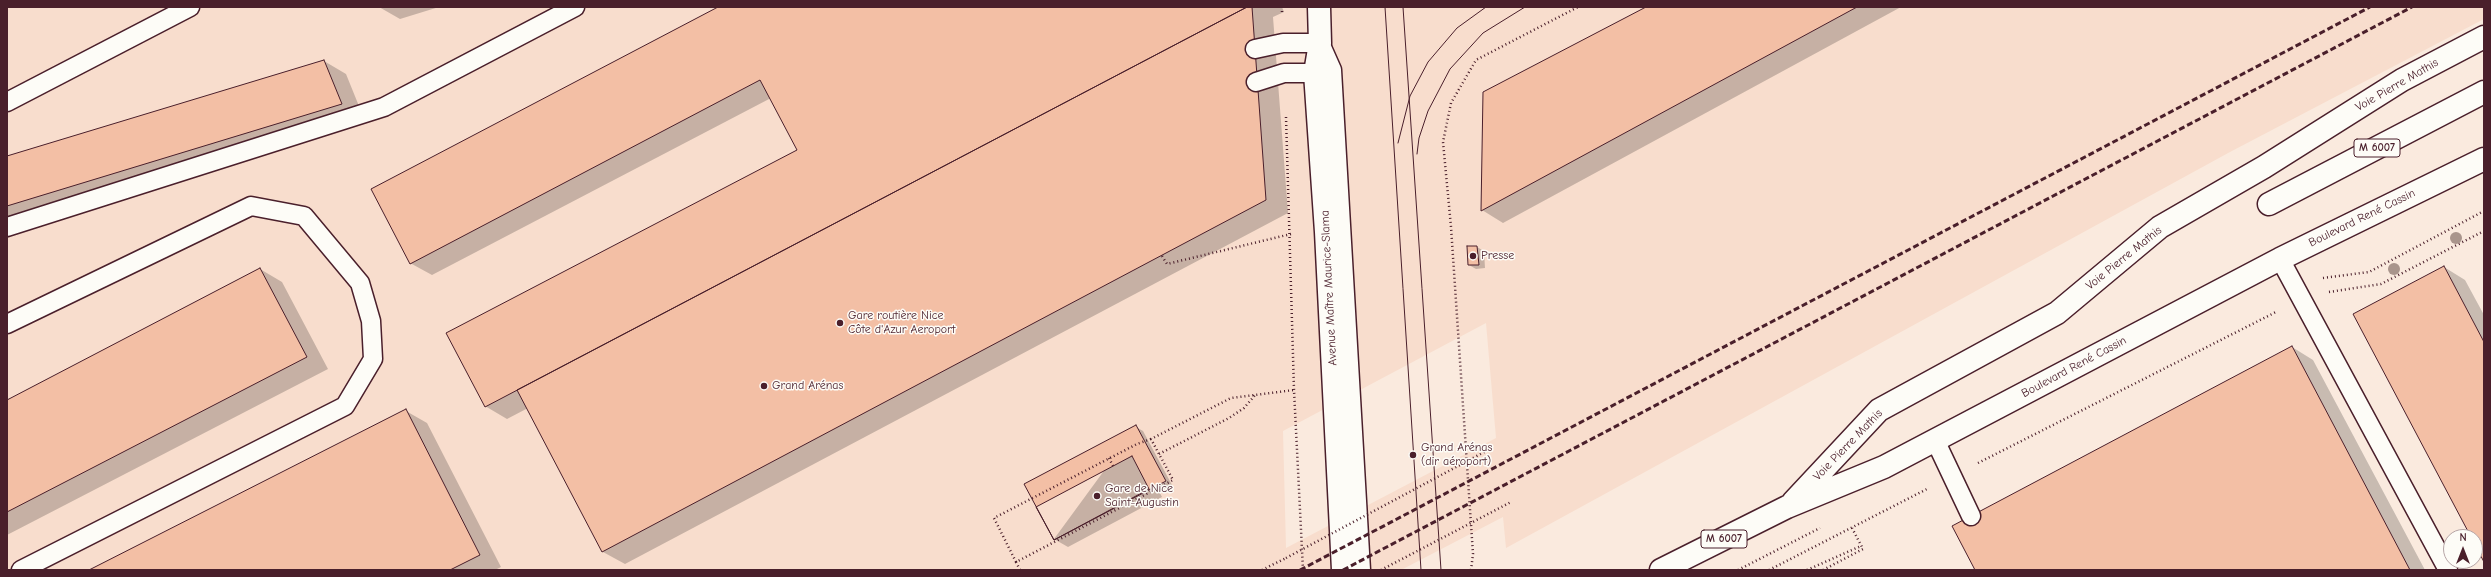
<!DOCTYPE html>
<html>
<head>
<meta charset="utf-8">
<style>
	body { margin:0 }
	#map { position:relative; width:2491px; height:577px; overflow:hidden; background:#faeade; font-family:"Comic Neue",sans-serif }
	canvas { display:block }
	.frame { position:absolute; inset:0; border:8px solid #4a1f2b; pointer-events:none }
	.north { position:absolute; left:2443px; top:529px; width:40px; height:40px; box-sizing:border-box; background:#fdfcf7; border:1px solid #b5a4a5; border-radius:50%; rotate:0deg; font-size:11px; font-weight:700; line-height:16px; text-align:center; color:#4a1f2b }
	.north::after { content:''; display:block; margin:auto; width:14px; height:18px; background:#4a1f2b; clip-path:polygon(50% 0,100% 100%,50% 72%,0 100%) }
</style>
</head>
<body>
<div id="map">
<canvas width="2491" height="577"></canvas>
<div class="frame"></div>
<div class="north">N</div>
</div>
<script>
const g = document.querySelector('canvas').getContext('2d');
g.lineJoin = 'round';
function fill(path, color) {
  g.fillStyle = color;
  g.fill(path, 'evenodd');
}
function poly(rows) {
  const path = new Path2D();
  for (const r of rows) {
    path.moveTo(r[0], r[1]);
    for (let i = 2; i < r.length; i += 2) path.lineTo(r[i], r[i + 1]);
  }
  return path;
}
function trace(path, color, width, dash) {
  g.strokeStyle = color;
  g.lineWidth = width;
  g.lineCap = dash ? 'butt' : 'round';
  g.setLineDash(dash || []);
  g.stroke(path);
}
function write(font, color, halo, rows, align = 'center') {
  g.font = font + ' "Comic Neue",sans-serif';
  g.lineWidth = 3;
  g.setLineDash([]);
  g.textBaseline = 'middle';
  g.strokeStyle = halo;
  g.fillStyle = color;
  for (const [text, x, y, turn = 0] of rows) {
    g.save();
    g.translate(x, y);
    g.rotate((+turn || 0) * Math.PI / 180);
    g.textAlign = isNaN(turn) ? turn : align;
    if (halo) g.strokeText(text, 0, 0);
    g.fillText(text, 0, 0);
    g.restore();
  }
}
fill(poly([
	[7,7,2484,7,2484,19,2230,152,1506,548,1503,517,1401,570,7,570],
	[1486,323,1496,438,1286,548,1283,431]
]), '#f8ddcd');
fill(poly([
	[379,7,439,7,400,19],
	[720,7,1282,7,1284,12,1273,17,1288,213,625,564,603,552,528,408,507,419,485,406,798,150,771,98,432,275,410,263],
	[1649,7,1901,7,1503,223,1482,210],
	[324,61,346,74,363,116,7,225,7,157],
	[1477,247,1484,251,1485,268,1476,269,1469,265],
	[2444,267,2465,280,2484,315,2484,560,2475,543,2475,537,2472,537],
	[260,269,282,282,328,369,7,535,7,401],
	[2292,347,2313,360,2425,570,1977,570],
	[406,411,427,423,501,567,495,570,91,570],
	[1136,427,1143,431,1172,485,1159,491,1162,497,1068,547,1054,539]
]), '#0003');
const building = poly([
	[718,7,1247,7,485,407,446,333,797,150,760,80,410,264,371,189,718,7],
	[1247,7,1252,7,1266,200,602,552,517,390,1247,7],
	[1646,7,1857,7,1481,211,1483,92,1646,7],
	[324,60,342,104,7,206,7,156,324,60],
	[1467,246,1477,246,1479,265,1468,265,1467,246],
	[2444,266,2484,342,2484,562,2475,545,2475,537,2471,537,2353,314,2444,266],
	[260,268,307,357,7,512,7,400,260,268],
	[2292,346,2410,570,1975,570,1952,526,2292,346],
	[406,409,480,555,450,570,89,570,406,409],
	[1136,425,1166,481,1054,540,1024,484,1136,425],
	[1132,456,1149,489,1054,540,1036,507,1132,456]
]);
fill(building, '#f3bfa5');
trace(building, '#4a1f2b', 1);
const service = poly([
	[1255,49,1283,43,1320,43,1332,70,1361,570],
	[1256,82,1284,73,1315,73],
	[7,102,190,7],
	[7,227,384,107,575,7],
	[2280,259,2448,570],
	[7,324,251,206,304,216,360,283,371,321,373,359,345,406,21,570],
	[1935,440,1971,516]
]);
const minor = poly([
	[1319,7,1320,43,1315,73,1326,232,1343,570]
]);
const primary = poly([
	[2269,204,2484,92],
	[1793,502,1879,410,2057,313,2160,227,2264,167,2402,80,2484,37],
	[1661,570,1787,507,1884,467,2280,259,2484,159]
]);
trace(service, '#4a1f2b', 21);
trace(minor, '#4a1f2b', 25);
trace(primary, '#4a1f2b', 25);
trace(poly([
	[1282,7,1282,14],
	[1286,117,1294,390,1303,570],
	[1162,256,1167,264,1291,234],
	[2323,278,2369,272,2484,211],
	[2329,292,2381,284,2484,231],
	[1159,454,1229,418,1244,408,1256,394],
	[1109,458,1113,466],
	[1978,463,2276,312],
	[1016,562,994,518,1137,444,1151,439],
	[1020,570,1016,562,1173,480,1151,439,1231,398,1294,390],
	[1262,570,1286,558],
	[1471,570,1473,554,1451,227,1443,142,1451,103,1476,60,1578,7],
	[1738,570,1820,528],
	[1769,570,1927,489],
	[1807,570,1861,546],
	[1823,570,1863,549,1852,528]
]), '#4a1f2b', 2.5, [1, 3]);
trace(service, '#fdfcf7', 18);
trace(minor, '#fdfcf7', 22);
trace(primary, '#fdfcf7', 22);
trace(poly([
	[1385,7,1421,570],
	[1403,7,1441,570],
	[1398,143,1410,96,1428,62,1457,28,1486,7],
	[1417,154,1419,138,1428,111,1450,69,1483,33,1525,7]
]), '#4a1f2b', 1);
trace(poly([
	[1300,570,2370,7],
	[1343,570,2412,7]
]), '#4a1f2b', 3, [6, 3]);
trace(poly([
	[1286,558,1488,450],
	[1381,570,1511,502]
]), '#4a1f2b', 2.5, [1, 3]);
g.fillStyle = '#a9958c';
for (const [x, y] of [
	[2456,238],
	[2394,269]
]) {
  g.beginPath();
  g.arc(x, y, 6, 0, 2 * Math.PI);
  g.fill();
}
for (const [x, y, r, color] of [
	[1473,256,4,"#4a1f2b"],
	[840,323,4,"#4a1f2b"],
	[764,386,4,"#4a1f2b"],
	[1413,455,4,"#4a1f2b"],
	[1097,496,4,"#4a1f2b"]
]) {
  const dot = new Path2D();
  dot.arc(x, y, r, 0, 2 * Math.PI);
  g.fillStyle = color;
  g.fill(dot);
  trace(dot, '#fdfcf7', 1.5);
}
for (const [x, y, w] of [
	[2377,148,46],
	[1724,539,46]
]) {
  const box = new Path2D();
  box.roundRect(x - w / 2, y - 9, w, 18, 3);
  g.fillStyle = '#fdfcf7';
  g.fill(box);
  trace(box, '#4a1f2b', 1);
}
write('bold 11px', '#4a1f2b', null, [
	["M 6007",2377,148],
	["M 6007",1724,539]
]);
write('12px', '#4a1f2b', '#fdfcf7', [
	["Voie Pierre Mathis",2397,85,-30],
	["Boulevard René Cassin",2362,218,-26],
	["Voie Pierre Mathis",2124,258,-39],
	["Avenue Maître Maurice-Slama",1329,288,-93],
	["Boulevard René Cassin",2074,367,-28],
	["Voie Pierre Mathis",1848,445,-46]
]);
write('12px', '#4a1f2b', '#fdfcf7', [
	["Presse",1481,256],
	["Gare routière Nice",848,316],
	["Côte d'Azur Aeroport",848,330],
	["Grand Arénas",772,386],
	["Grand Arénas",1421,448],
	["(dir aéroport)",1421,462],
	["Gare de Nice",1105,489],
	["Saint-Augustin",1105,503]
], 'left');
</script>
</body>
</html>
